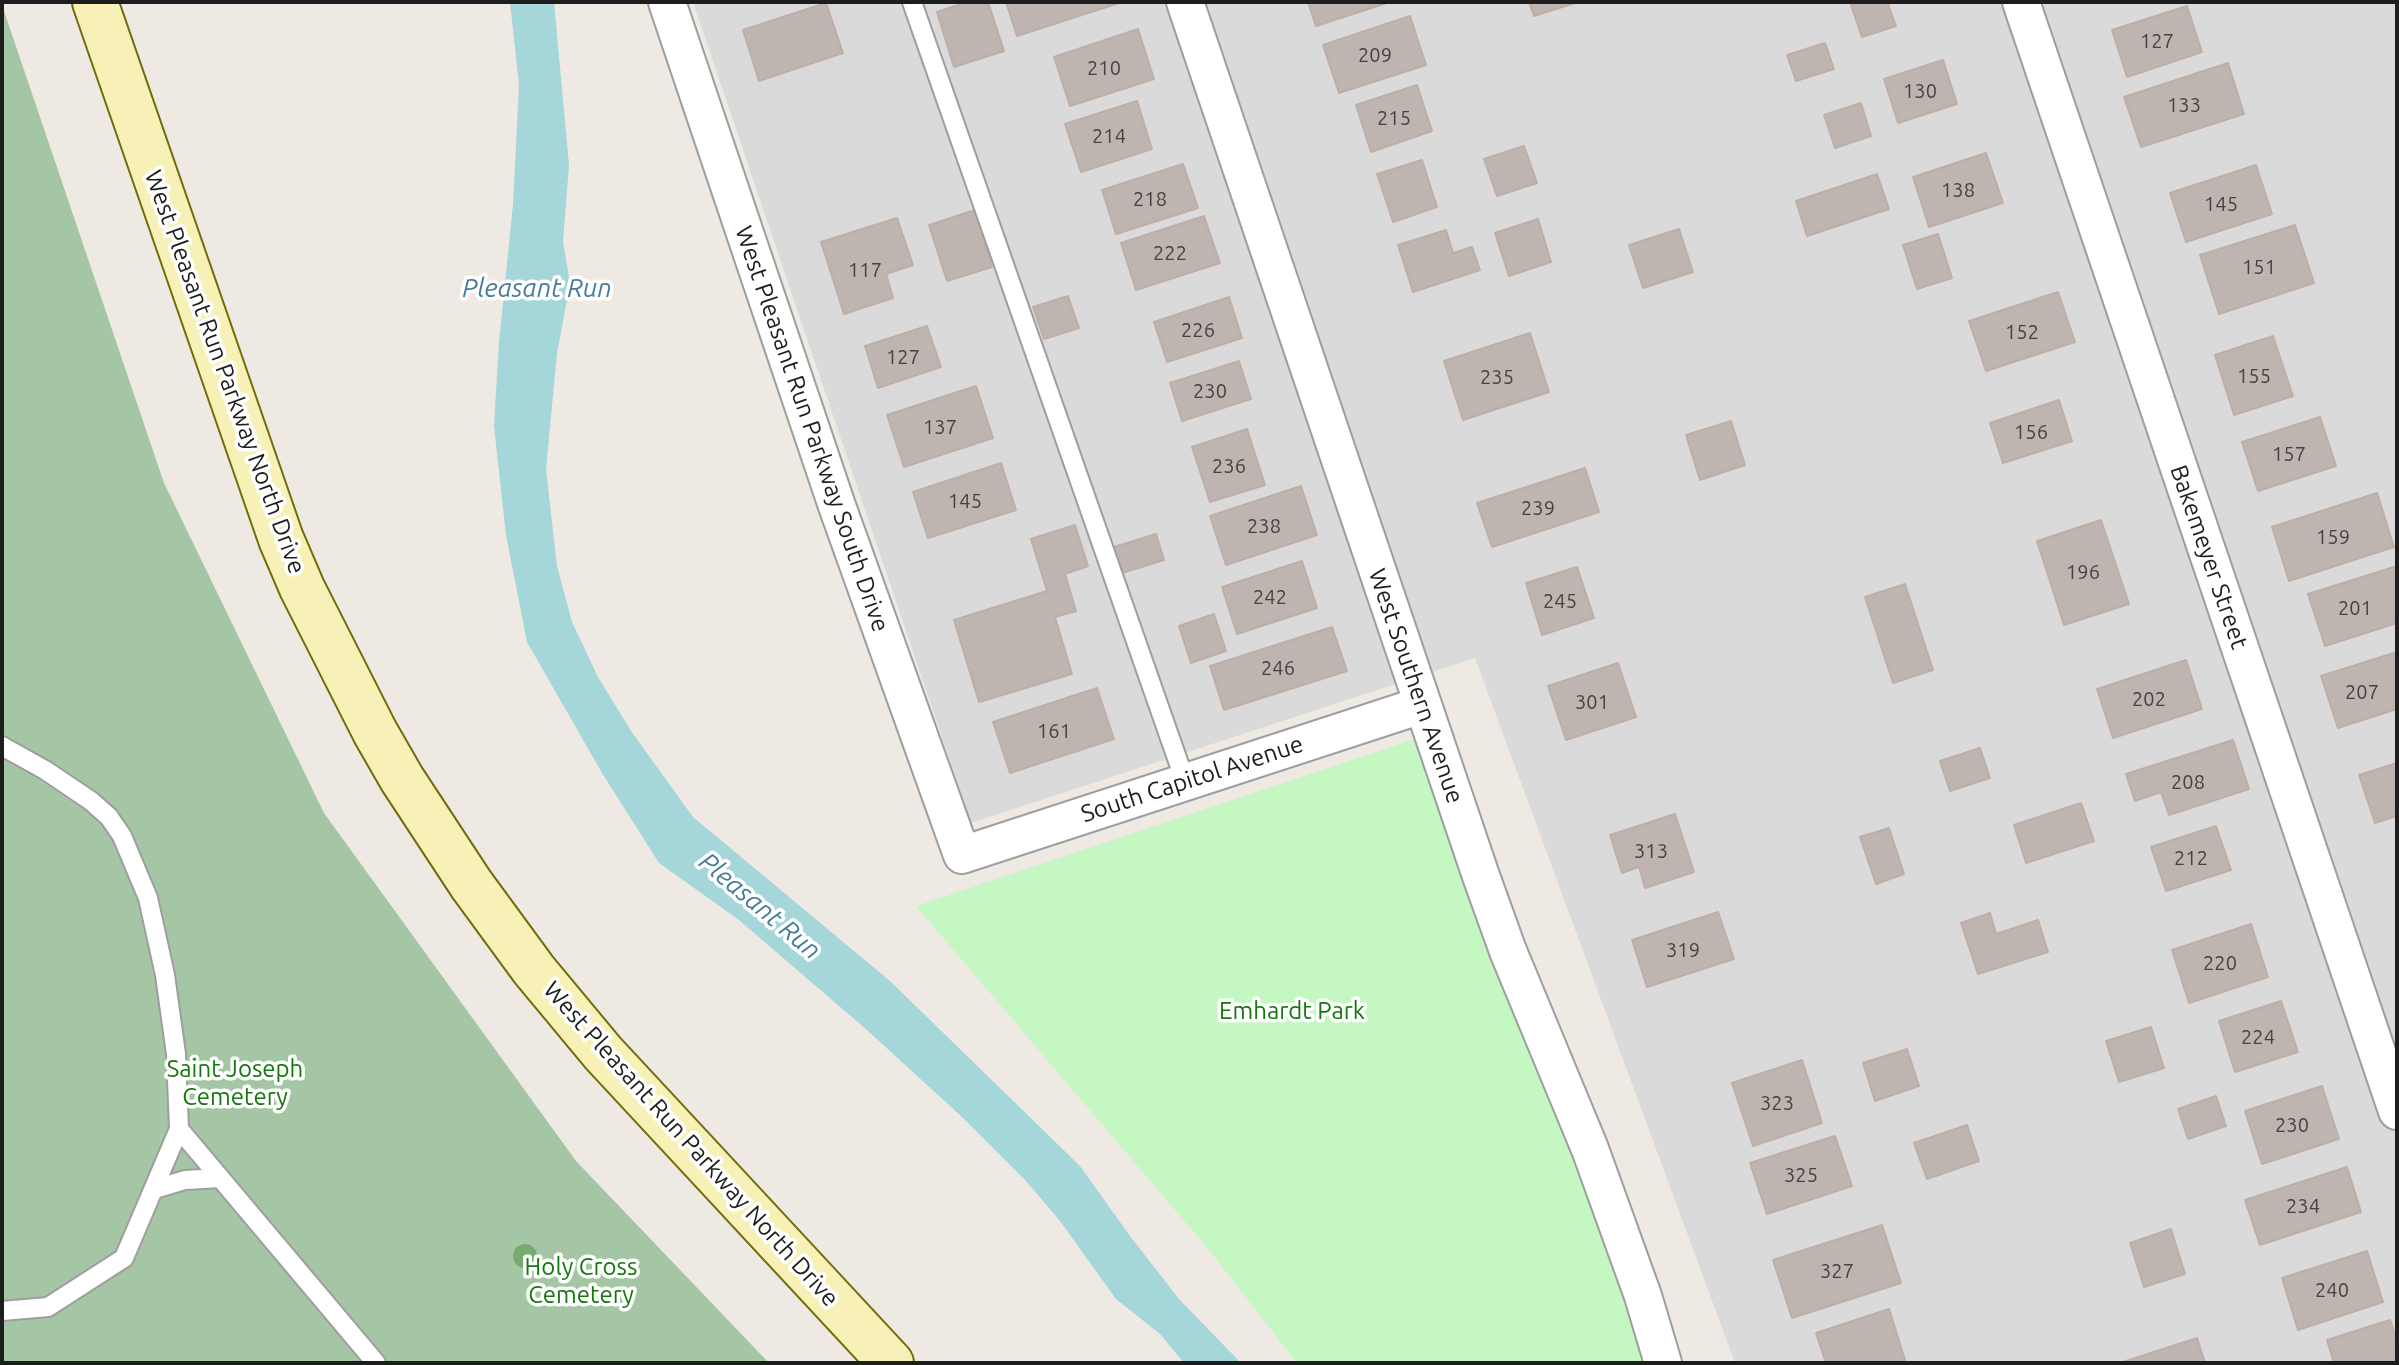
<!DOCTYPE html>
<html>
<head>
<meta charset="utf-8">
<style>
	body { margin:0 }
	#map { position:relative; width:2399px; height:1365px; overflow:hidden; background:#eee9e3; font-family:Ubuntu,sans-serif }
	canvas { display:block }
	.frame { position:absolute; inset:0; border:4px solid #1d1d1d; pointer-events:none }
</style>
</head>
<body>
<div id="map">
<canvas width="2399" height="1365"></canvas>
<div class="frame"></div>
</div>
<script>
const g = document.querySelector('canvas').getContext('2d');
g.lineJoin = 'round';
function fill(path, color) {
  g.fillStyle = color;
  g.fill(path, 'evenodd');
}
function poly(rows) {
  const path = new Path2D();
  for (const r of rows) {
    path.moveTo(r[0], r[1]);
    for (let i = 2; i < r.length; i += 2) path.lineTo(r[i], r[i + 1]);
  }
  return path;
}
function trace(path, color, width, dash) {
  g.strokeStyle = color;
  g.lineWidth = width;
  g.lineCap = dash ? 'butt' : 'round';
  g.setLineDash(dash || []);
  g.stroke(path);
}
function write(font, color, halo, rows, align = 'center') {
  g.font = font + ' Ubuntu,sans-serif';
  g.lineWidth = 7;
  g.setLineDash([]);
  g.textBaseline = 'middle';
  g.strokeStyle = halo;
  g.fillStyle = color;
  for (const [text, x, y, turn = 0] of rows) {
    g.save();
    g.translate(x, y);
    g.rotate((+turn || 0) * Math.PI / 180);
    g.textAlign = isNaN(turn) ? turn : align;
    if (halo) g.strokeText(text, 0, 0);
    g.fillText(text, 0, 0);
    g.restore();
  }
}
fill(poly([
	[693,2,2397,2,2397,1363,1735,1363,1475,658,971,823]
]), '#dbdada');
fill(poly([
	[2,5,164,483,324,813,576,1161,769,1363,2,1363]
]), '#a5c6a5');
fill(poly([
	[1424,736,1653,1363,1297,1363,1210,1251,916,906]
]), '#c4f7c1');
fill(poly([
	[510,2,554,2,569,165,563,241,570,284,557,353,546,469,557,566,572,622,598,677,631,731,693,817,890,981,1080,1166,1130,1236,1179,1299,1241,1363,1184,1363,1160,1334,1116,1299,1060,1221,1026,1181,962,1117,867,1030,739,920,659,863,602,773,527,642,506,535,494,426,499,342,513,204,519,85]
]), '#a5d6da');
const building = poly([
	[967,2,988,2,1004,51,954,67,937,12,967,2],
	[1006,2,1122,2,1017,36,1006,2],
	[1308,2,1390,2,1316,26,1308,2],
	[1529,2,1578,2,1534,16,1529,2],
	[1850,2,1894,2,1888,4,1896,26,1862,37,1850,2],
	[826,3,843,53,759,81,743,30,826,3],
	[2187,6,2202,52,2127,77,2112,30,2187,6],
	[1410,16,1426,65,1339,93,1323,45,1410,16],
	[1138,29,1154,79,1070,106,1054,57,1138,29],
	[1825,43,1834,69,1796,81,1787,55,1825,43],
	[1943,60,1957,104,1898,123,1884,79,1943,60],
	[2228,63,2244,114,2141,147,2124,97,2228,63],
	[1417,85,1432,131,1371,152,1356,105,1417,85],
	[1137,101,1152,149,1081,172,1065,124,1137,101],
	[1861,103,1871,136,1835,148,1824,115,1861,103],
	[1524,146,1537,183,1497,196,1484,159,1524,146],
	[1986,153,2003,203,1929,227,1913,177,1986,153],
	[1422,160,1437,207,1393,222,1377,174,1422,160],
	[1183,164,1198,208,1116,234,1102,190,1183,164],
	[2256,165,2272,214,2186,242,2170,193,2256,165],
	[1877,174,1889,209,1807,236,1796,201,1877,174],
	[975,210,992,267,947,281,929,225,975,210],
	[1204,216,1220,263,1136,290,1121,243,1204,216],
	[897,218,913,265,886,274,893,298,844,314,821,242,897,218],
	[1538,219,1551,262,1509,276,1495,233,1538,219],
	[2295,225,2314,283,2219,314,2200,255,2295,225],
	[1679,229,1693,272,1643,288,1629,245,1679,229],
	[1446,230,1453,253,1472,247,1480,270,1413,292,1398,245,1446,230],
	[1938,234,1952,278,1917,289,1903,245,1938,234],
	[2058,292,2075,342,1986,371,1969,321,2058,292],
	[1068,296,1079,328,1044,339,1033,307,1068,296],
	[1229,297,1242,338,1167,362,1154,322,1229,297],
	[927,326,941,367,878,388,865,346,927,326],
	[1530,333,1549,392,1463,420,1444,361,1530,333],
	[2273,336,2293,396,2234,415,2215,355,2273,336],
	[1239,361,1251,399,1182,421,1170,383,1239,361],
	[976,386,993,438,904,467,887,415,976,386],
	[2059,400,2072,441,2003,463,1990,423,2059,400],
	[2320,417,2336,466,2258,491,2242,442,2320,417],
	[1731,421,1745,465,1700,480,1686,435,1731,421],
	[1247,429,1265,485,1210,502,1192,447,1247,429],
	[1001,463,1016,510,928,538,913,492,1001,463],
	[1585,468,1599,512,1492,547,1477,503,1585,468],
	[1301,486,1317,535,1226,565,1210,516,1301,486],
	[2377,493,2394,547,2289,581,2272,527,2377,493],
	[2101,520,2129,604,2064,625,2037,541,2101,520],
	[1075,525,1088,566,1065,574,1076,611,1055,617,1072,674,979,702,954,620,1047,591,1031,539,1075,525],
	[1156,534,1164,560,1122,573,1114,547,1156,534],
	[1302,561,1317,608,1237,634,1222,587,1302,561],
	[2397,566,2397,623,2325,646,2308,594,2397,566],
	[1577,567,1594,618,1542,635,1526,583,1577,567],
	[1905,584,1933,670,1893,683,1865,597,1905,584],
	[1214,614,1226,651,1191,663,1179,626,1214,614],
	[1332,627,1347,671,1224,710,1210,666,1332,627],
	[2397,652,2397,709,2338,728,2321,676,2397,652],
	[2186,660,2202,709,2113,738,2097,689,2186,660],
	[1618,663,1636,717,1566,740,1548,686,1618,663],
	[1097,688,1114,739,1010,773,993,722,1097,688],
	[2233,740,2249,789,2169,815,2161,792,2135,801,2126,774,2233,740],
	[1980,748,1990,778,1950,791,1940,761,1980,748],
	[2397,763,2397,816,2375,823,2359,775,2397,763],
	[2081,803,2094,841,2026,863,2014,825,2081,803],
	[1675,814,1694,872,1645,888,1639,867,1622,873,1610,835,1675,814],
	[2216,826,2231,870,2166,891,2151,847,2216,826],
	[1889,828,1904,874,1876,884,1860,837,1889,828],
	[1718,912,1734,959,1647,987,1632,940,1718,912],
	[1990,913,1996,934,2038,920,2048,952,1978,974,1961,923,1990,913],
	[2251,924,2268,977,2189,1003,2172,950,2251,924],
	[2281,1001,2298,1052,2235,1072,2219,1021,2281,1001],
	[2151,1027,2164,1068,2119,1082,2106,1041,2151,1027],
	[1907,1049,1919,1086,1875,1101,1863,1063,1907,1049],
	[1802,1060,1822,1123,1753,1146,1732,1083,1802,1060],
	[2322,1086,2339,1139,2262,1164,2245,1111,2322,1086],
	[2216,1096,2226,1126,2188,1139,2178,1109,2216,1096],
	[1967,1125,1979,1161,1927,1179,1914,1143,1967,1125],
	[1835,1136,1852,1186,1767,1214,1750,1163,1835,1136],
	[2347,1167,2361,1212,2260,1245,2245,1200,2347,1167],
	[1882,1225,1901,1283,1792,1318,1773,1260,1882,1225],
	[2171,1229,2185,1274,2144,1287,2130,1243,2171,1229],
	[2367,1251,2383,1302,2298,1330,2282,1278,2367,1251],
	[1889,1309,1906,1363,1826,1363,1816,1333,1889,1309],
	[2390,1320,2397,1340,2397,1363,2334,1363,2327,1340,2390,1320],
	[2197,1338,2205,1363,2120,1363,2197,1338]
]);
fill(building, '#beb4b0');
trace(building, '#bfaea6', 2);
const lane = poly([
	[912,2,1185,781],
	[2,746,45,770,91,801,109,817,122,836,148,898,165,975,176,1054,179,1129,124,1258,48,1307,2,1311],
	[179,1129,376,1363],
	[155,1189,185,1180,220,1178]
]);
const street = poly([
	[667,2,837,506,962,855,1422,705],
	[1185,2,1481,876,1508,951,1590,1149,1643,1296,1663,1363],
	[2021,2,2397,1111]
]);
const secondary = poly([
	[95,2,281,539,302,588,375,732,402,779,471,884,534,970,603,1053,891,1363]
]);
trace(lane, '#9e9e9e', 22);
trace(street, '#9e9e9e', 40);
trace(secondary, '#706c08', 48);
trace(lane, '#fff', 18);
trace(street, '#fff', 36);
trace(secondary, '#f7f1b8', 44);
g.fillStyle = '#77aa6e';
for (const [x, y] of [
	[525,1256]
]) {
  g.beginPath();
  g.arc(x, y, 12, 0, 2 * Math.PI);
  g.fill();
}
write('20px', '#454342', null, [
	["127",2157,41],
	["209",1375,55],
	["210",1104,68],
	["130",1920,91],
	["133",2184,105],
	["215",1394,118],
	["214",1109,136],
	["138",1958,190],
	["218",1150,199],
	["145",2221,204],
	["222",1170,253],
	["151",2259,267],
	["117",865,270],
	["226",1198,330],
	["152",2022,332],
	["127",903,357],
	["155",2254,376],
	["235",1497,377],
	["230",1210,391],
	["137",940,427],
	["156",2031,432],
	["157",2289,454],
	["236",1229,466],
	["145",965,501],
	["239",1538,508],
	["238",1264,526],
	["159",2333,537],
	["196",2083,572],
	["242",1270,597],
	["245",1560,601],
	["201",2355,608],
	["246",1278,668],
	["207",2362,692],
	["202",2149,699],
	["301",1592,702],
	["161",1054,731],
	["208",2188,782],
	["313",1651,851],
	["212",2191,858],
	["319",1683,950],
	["220",2220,963],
	["224",2258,1037],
	["323",1777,1103],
	["230",2292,1125],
	["325",1801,1175],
	["234",2303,1206],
	["327",1837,1271],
	["240",2332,1290]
]);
write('24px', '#1d1d1d', '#fff', [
	["West Pleasant Run Parkway North Drive",225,372,70],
	["West Pleasant Run Parkway South Drive",812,429,71],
	["Bakemeyer Street",2209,557,71],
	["West Southern Avenue",1416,686,71],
	["South Capitol Avenue",1192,779,-18],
	["West Pleasant Run Parkway North Drive",691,1144,48]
]);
write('24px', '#15770f', '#fff', [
	["Emhardt Park",1292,1011],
	["Saint Joseph",235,1069],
	["Cemetery",235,1097],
	["Holy Cross",581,1267],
	["Cemetery",581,1295]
]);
write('italic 26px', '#477c9a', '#fff', [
	["Pleasant Run",537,288],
	["Pleasant Run",760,906,40]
]);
</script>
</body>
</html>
